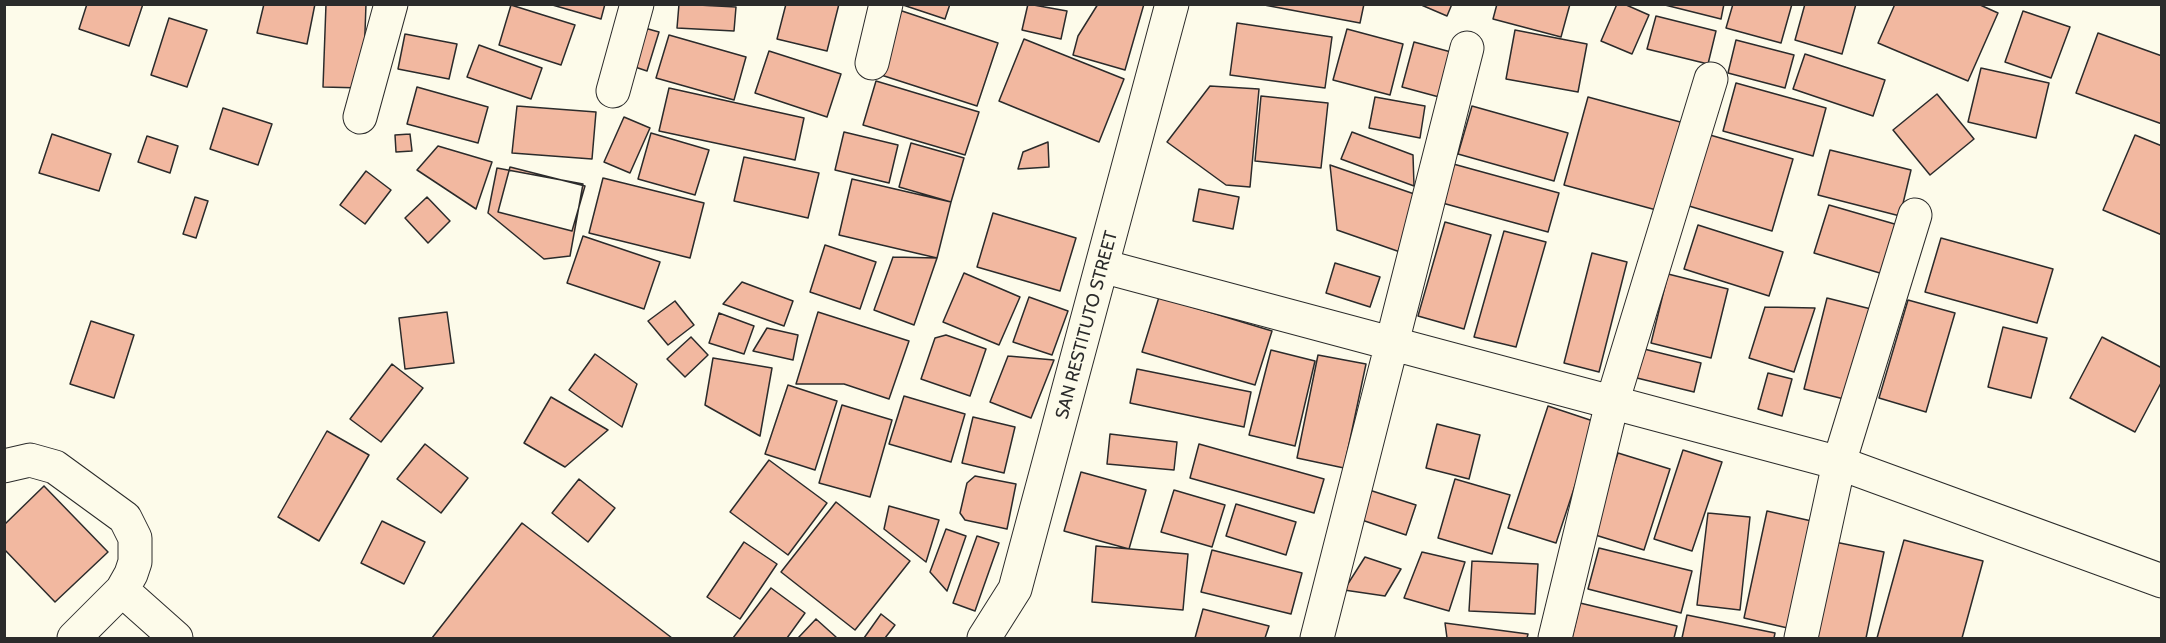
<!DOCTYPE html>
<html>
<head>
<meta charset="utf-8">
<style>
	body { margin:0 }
	#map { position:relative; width:2166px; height:643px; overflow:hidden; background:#fdfbea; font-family:Cabin,sans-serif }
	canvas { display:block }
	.frame { position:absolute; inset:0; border:6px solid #2b2b2b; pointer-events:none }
</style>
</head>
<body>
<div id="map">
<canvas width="2166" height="643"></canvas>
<div class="frame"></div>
</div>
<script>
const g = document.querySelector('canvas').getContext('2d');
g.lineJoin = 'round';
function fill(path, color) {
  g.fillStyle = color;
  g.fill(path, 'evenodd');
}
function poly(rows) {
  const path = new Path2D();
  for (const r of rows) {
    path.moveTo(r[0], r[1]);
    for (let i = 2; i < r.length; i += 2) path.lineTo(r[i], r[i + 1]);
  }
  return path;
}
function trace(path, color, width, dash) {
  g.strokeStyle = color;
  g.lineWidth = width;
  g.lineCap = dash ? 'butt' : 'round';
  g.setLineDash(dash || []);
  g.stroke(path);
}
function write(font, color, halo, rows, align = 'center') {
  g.font = font + ' Cabin,sans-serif';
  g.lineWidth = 4.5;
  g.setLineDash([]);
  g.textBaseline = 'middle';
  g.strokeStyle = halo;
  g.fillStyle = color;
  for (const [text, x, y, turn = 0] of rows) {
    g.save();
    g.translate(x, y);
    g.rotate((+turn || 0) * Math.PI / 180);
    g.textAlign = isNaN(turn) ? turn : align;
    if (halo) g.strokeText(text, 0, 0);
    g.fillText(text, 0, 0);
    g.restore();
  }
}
const building = poly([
	[87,4,143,4,129,46,79,29,87,4],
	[264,4,315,4,307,44,257,33,264,4],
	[326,4,366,4,363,88,323,87,326,4],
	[549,4,605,4,601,19,549,4],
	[679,4,736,7,734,31,677,28,679,4],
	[786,4,839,4,827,51,777,39,786,4],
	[900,4,950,4,945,19,900,4],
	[1028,4,1067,11,1061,39,1022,30,1028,4],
	[1098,4,1144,4,1125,70,1073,55,1078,36,1098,4],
	[1259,4,1364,4,1360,23,1259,4],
	[1419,4,1452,4,1447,16,1419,4],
	[1497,4,1570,4,1561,37,1493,19,1497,4],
	[1617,4,1624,4,1649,15,1632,54,1601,41,1617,4],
	[1661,4,1724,4,1721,19,1661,4],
	[1733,4,1792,4,1781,43,1726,28,1733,4],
	[1805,4,1856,4,1842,54,1795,40,1805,4],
	[1895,4,1978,4,1998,13,1968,81,1878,43,1895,4],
	[511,5,575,25,561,65,499,45,511,5],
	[899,10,998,43,977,106,878,74,899,10],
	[2023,11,2070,27,2051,78,2005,62,2023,11],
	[1656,16,1716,31,1708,64,1647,49,1656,16],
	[169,18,207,30,187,87,151,75,169,18],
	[1237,23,1332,37,1325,88,1230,75,1237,23],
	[641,27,659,32,647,71,629,65,641,27],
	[1347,29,1403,44,1390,95,1333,80,1347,29],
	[1515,30,1587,44,1578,92,1506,79,1515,30],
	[2098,33,2162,56,2162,124,2076,93,2098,33],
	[405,34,457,44,449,79,398,69,405,34],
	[669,35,746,57,734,100,656,78,669,35],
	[1024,39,1124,79,1099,142,999,101,1024,39],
	[1736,40,1794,55,1785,88,1728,73,1736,40],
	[1414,42,1451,52,1439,97,1402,87,1414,42],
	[479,45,542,68,531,99,467,77,479,45],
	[769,51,841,74,827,117,755,93,769,51],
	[1805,54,1885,80,1873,116,1793,89,1805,54],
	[1981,68,2049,83,2036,138,1968,122,1981,68],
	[876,81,979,112,965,155,863,125,876,81],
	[1736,83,1826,108,1813,156,1723,131,1736,83],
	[1210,86,1259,89,1250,187,1226,185,1167,142,1210,86],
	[417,87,488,107,478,143,407,124,417,87],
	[669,88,804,118,795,160,659,131,669,88],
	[1937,94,1974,139,1930,175,1893,130,1937,94],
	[1261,96,1328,103,1321,168,1255,161,1261,96],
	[1375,97,1425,106,1420,138,1369,128,1375,97],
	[1588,97,1684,123,1660,211,1564,185,1588,97],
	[517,106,596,112,592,159,512,153,517,106],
	[1472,106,1568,133,1554,181,1458,154,1472,106],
	[223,108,272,124,258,165,210,149,223,108],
	[624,117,650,128,630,173,604,162,624,117],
	[844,132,898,145,889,183,835,170,844,132],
	[1352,132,1413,155,1414,186,1341,159,1352,132],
	[651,133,709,150,695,195,638,179,651,133],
	[52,134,111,154,99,191,39,173,52,134],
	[410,134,412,151,396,152,395,135,410,134],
	[1710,135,1793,159,1772,231,1689,206,1710,135],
	[2135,135,2162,146,2162,235,2103,210,2135,135],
	[147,136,178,146,170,173,138,162,147,136],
	[1048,142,1049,167,1018,169,1023,152,1048,142],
	[911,143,964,158,951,202,899,187,911,143],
	[438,146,492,162,476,209,417,170,438,146],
	[1830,150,1911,170,1900,216,1818,195,1830,150],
	[744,157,819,173,808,218,734,201,744,157],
	[1446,162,1559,193,1548,232,1435,201,1446,162],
	[1330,165,1423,197,1403,253,1337,230,1330,165],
	[510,167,585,186,572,231,498,212,510,167],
	[497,168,583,184,570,256,544,259,488,213,497,168],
	[366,171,391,190,365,224,340,205,366,171],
	[603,178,704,203,690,258,589,233,603,178],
	[852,179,951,202,937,258,839,235,852,179],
	[1199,189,1239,197,1233,229,1193,221,1199,189],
	[195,197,208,201,196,238,183,234,195,197],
	[427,197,450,221,428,243,405,218,427,197],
	[1829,205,1898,225,1883,274,1814,253,1829,205],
	[993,213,1076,238,1060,291,977,267,993,213],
	[1445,222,1491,235,1464,329,1418,316,1445,222],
	[1698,225,1783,252,1769,296,1684,269,1698,225],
	[1504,231,1546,242,1516,347,1474,337,1504,231],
	[583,236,660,262,644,309,567,283,583,236],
	[1941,238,2053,269,2037,323,1925,292,1941,238],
	[825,245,876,262,860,309,810,292,825,245],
	[1592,253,1627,262,1599,372,1564,363,1592,253],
	[893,257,937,258,914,325,874,310,893,257],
	[1335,263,1380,277,1370,307,1326,293,1335,263],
	[964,273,1020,297,999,345,943,322,964,273],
	[1668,274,1728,289,1711,358,1651,343,1668,274],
	[742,282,793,301,784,326,723,304,742,282],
	[1029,297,1068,311,1052,355,1013,342,1029,297],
	[1159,297,1272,331,1255,385,1142,352,1159,297],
	[1827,298,1871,309,1848,400,1804,389,1827,298],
	[1908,300,1955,313,1926,412,1879,398,1908,300],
	[675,301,694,325,668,345,648,321,675,301],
	[1765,307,1815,308,1794,372,1749,358,1765,307],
	[447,312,454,363,405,369,399,318,447,312],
	[818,312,909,341,889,399,844,384,796,384,818,312],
	[719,313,754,326,744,354,709,343,719,313],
	[91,321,134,335,114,398,70,384,91,321],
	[2003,327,2047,338,2031,398,1988,387,2003,327],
	[767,328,798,335,793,360,753,351,767,328],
	[946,335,986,349,970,396,921,379,935,338,946,335],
	[691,337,708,355,685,377,667,359,691,337],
	[2102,337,2162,368,2162,381,2135,432,2070,398,2102,337],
	[1644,349,1701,363,1694,392,1637,378,1644,349],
	[1271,350,1315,361,1295,446,1249,435,1271,350],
	[595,354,637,384,622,427,569,390,595,354],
	[1318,355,1366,364,1344,468,1297,458,1318,355],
	[1008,356,1054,360,1031,418,990,402,1008,356],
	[713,358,772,368,760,436,705,405,713,358],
	[392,364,423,388,381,442,350,419,392,364],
	[1137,369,1251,392,1244,427,1130,403,1137,369],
	[1768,373,1792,379,1782,416,1758,409,1768,373],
	[788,385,837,401,815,470,765,454,788,385],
	[904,396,965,414,951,462,889,444,904,396],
	[551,397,608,430,565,467,524,443,551,397],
	[842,405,892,420,870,497,819,483,842,405],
	[1548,406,1596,422,1556,543,1508,528,1548,406],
	[973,417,1015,427,1004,473,962,463,973,417],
	[1437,424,1480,435,1469,479,1426,468,1437,424],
	[327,431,369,455,319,541,278,517,327,431],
	[1110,434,1177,442,1174,470,1107,464,1110,434],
	[425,444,468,478,441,513,397,479,425,444],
	[1199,444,1324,479,1314,513,1190,478,1199,444],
	[1683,450,1722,462,1692,551,1654,539,1683,450],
	[1618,453,1670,469,1644,550,1592,534,1618,453],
	[769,460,827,503,788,555,730,512,769,460],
	[1081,472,1146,490,1129,549,1064,531,1081,472],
	[975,476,1016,484,1007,529,965,520,960,513,967,483,975,476],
	[579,479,615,508,588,542,552,513,579,479],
	[1455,479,1510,495,1492,554,1438,538,1455,479],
	[44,486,108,552,55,602,4,549,4,525,44,486],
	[1363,488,1416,505,1406,535,1353,517,1363,488],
	[1174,490,1225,505,1212,547,1161,532,1174,490],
	[836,502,910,561,855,630,781,572,836,502],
	[1236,504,1296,522,1286,555,1226,536,1236,504],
	[889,506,939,520,926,562,884,529,889,506],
	[1767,511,1816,522,1792,629,1744,618,1767,511],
	[1708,513,1750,517,1740,610,1697,605,1708,513],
	[382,521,425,542,404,584,361,563,382,521],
	[522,523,672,638,432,638,522,523],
	[946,529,966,536,947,591,930,572,946,529],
	[977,536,999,543,975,611,953,603,977,536],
	[1904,540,1983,561,1962,638,1877,638,1904,540],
	[744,542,777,564,740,619,707,597,744,542],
	[1835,542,1884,552,1866,638,1814,638,1835,542],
	[1096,546,1188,554,1183,610,1092,602,1096,546],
	[1599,548,1692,571,1681,613,1588,589,1599,548],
	[1212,550,1302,573,1291,614,1201,592,1212,550],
	[1422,552,1465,562,1449,611,1404,598,1422,552],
	[1365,557,1401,569,1385,596,1344,590,1365,557],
	[1472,561,1538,564,1535,614,1469,611,1472,561],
	[771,588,805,613,787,638,733,638,771,588],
	[1580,603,1677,626,1674,638,1572,638,1580,603],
	[1203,609,1269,626,1265,638,1195,638,1203,609],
	[881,614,895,625,885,638,864,638,881,614],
	[1687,615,1775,633,1774,638,1682,638,1687,615],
	[816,619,836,637,834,638,798,638,816,619],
	[1445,623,1528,634,1527,638,1447,638,1445,623]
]);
fill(building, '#f2b8a0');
trace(building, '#2b2b2b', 1.5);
const minor = poly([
	[872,63,886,4],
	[613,91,637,4],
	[360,117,391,4],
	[1102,266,1839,463,2162,581],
	[4,466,30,460,55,467,125,518,135,538,135,562,131,574,122,590,74,638],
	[122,590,176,638],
	[984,638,1015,589,1172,4],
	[1317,638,1467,48],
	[1555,638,1612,403,1711,79],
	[1801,638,1839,463,1915,215]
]);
trace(minor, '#2b2b2b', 35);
trace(minor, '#fdfbea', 33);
write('18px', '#2b2b2b', '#fdfbea', [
	["SAN RESTITUTO STREET",1087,325,-75]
]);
</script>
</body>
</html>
